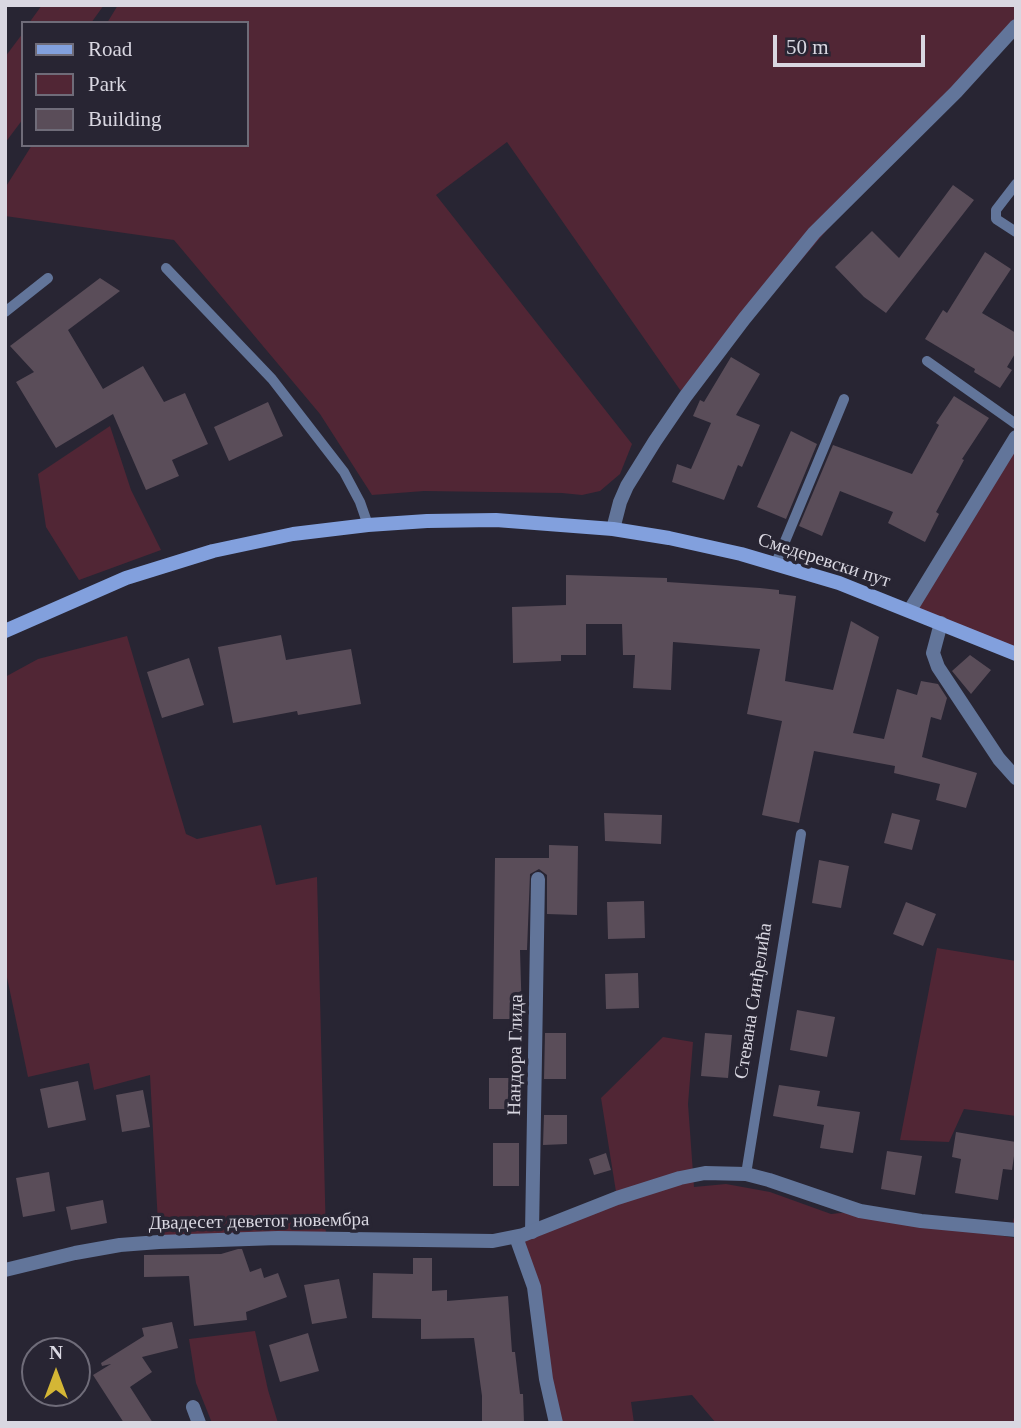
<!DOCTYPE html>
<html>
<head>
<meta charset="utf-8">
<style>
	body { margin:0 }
	#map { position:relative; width:1021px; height:1428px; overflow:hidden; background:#282533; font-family:Georgia,serif }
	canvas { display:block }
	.frame { position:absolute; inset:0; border:7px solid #d9d7e1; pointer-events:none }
	.legend { position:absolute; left:21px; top:21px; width:228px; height:126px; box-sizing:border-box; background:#282533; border:2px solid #6f6c79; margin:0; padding:9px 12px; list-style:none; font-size:21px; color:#d9d7e1 }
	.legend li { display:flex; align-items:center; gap:14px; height:35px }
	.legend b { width:35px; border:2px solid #6f6c79 }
	.north { position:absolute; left:21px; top:1337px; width:70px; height:70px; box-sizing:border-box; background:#282533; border:2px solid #6f6c79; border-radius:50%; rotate:0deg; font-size:19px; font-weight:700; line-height:28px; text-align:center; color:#d9d7e1 }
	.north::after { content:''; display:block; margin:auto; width:24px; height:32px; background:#d4b635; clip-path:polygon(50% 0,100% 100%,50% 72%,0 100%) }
	.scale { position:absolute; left:773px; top:35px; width:152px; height:32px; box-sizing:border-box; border:4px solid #d9d7e1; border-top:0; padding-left:9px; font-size:21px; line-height:24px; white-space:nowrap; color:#d9d7e1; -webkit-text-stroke:5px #282533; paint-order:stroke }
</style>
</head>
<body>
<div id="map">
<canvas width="1021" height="1428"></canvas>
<div class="frame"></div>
<ul class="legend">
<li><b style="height:9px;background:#82a0dd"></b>Road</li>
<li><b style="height:19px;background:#512635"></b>Park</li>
<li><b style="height:19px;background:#5a4d59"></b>Building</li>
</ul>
<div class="north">N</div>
<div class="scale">50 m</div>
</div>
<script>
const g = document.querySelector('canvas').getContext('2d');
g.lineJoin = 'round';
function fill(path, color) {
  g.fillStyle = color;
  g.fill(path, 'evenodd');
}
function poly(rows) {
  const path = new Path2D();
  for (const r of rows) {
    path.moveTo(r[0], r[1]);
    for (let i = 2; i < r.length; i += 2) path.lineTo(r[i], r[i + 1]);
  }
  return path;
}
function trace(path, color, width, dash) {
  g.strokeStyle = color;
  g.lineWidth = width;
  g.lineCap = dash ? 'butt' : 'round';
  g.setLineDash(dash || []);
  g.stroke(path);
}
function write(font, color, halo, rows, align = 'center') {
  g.font = font + ' Georgia,serif';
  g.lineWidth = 7;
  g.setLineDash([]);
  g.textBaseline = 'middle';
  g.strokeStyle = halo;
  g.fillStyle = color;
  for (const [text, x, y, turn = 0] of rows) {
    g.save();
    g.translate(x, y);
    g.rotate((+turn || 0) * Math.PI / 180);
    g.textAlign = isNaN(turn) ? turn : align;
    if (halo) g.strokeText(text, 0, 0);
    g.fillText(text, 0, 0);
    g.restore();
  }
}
fill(poly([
	[42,5,104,5,91,23,29,23],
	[118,5,1016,5,1016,25,872,177,685,397,507,142,436,195,632,444,620,474,600,491,582,495,562,493,424,491,372,495,320,414,174,240,5,216,5,188,32,145,247,145,247,23,107,23],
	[23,33,23,119,5,143,5,57],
	[110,426,131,490,161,550,79,580,46,527,38,474],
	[1016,437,1016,654,910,610],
	[127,636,186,834,197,839,261,825,276,885,317,877,326,1239,159,1242,150,1075,94,1090,89,1063,28,1077,5,968,5,677,38,659],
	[937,948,1016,961,1016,1116,964,1109,949,1142,900,1140],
	[663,1037,693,1042,688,1104,694,1187,726,1184,770,1192,831,1214,860,1211,1015,1238,1011,1229,1016,1210,1016,1423,716,1423,692,1395,631,1402,634,1423,556,1423,540,1329,516,1237,617,1198,601,1098],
	[255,1331,268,1390,278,1423,212,1423,196,1383,189,1339]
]), '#512635');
fill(poly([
	[953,185,974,200,886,313,864,297,835,267,872,231,899,258],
	[985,252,1011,269,982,313,1016,333,1016,352,1007,367,1012,370,1000,388,974,372,975,369,925,339,943,310,947,313],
	[100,278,120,291,68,330,103,389,143,366,164,402,185,393,208,444,172,460,179,476,146,490,113,414,56,448,16,382,34,372,10,346],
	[731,357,760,374,736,415,760,425,742,467,738,465,724,500,672,482,677,464,691,469,711,423,693,416,700,400,704,402],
	[954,396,989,418,962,459,964,460,936,512,939,514,925,542,888,523,893,512,840,491,822,536,799,526,833,445,912,474,939,425,936,423],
	[268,402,283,436,229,461,214,427],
	[791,431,817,444,786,519,757,507],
	[566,575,667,578,667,582,760,588,779,590,779,594,796,596,785,681,833,690,851,621,879,637,853,733,884,739,897,689,917,695,921,681,938,684,947,698,941,720,931,717,922,757,977,773,966,808,936,800,940,784,894,773,895,766,814,751,799,823,762,815,782,721,747,714,760,649,673,642,671,690,633,688,635,655,623,655,622,624,586,624,586,655,561,655,561,661,513,663,512,607,566,605],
	[281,635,286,660,351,649,361,704,298,715,297,711,233,723,218,647],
	[970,655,991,670,971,694,952,671],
	[189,658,204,705,162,718,147,672],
	[604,813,662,815,661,844,605,841],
	[892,813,920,820,912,850,884,843],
	[549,845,578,846,577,915,547,914,547,875,539,869,530,874,527,950,520,950,522,1019,493,1019,495,858,549,858],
	[819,860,849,866,841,908,812,903],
	[644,901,645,938,608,939,607,902],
	[906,902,936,914,923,946,893,934],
	[638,973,639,1008,606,1009,605,974],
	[797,1010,835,1017,827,1057,790,1050],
	[545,1033,566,1033,566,1079,544,1079],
	[705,1033,732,1035,728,1078,701,1076],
	[489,1078,517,1078,517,1109,489,1109],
	[78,1081,86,1120,48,1128,40,1089],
	[779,1085,820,1091,817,1106,860,1112,853,1153,820,1148,824,1125,773,1116],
	[143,1090,150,1127,122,1132,116,1095],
	[544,1115,567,1115,567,1144,543,1145],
	[956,1132,1016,1142,1012,1170,1003,1169,998,1200,955,1193,961,1159,952,1157],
	[493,1143,519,1143,519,1186,493,1186],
	[887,1151,922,1156,915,1195,881,1189],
	[606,1153,611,1170,594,1175,589,1159],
	[49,1172,55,1211,23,1217,16,1178],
	[103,1200,107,1223,71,1230,66,1207],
	[238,1249,242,1249,250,1272,261,1268,264,1278,278,1273,287,1297,246,1312,247,1320,194,1326,189,1276,144,1277,144,1255,221,1254],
	[413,1258,432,1258,432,1291,447,1290,447,1301,508,1296,512,1352,515,1352,520,1394,523,1394,524,1423,482,1423,482,1396,474,1338,421,1339,421,1319,372,1318,373,1273,413,1274],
	[339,1279,347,1318,312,1324,304,1285],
	[172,1322,178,1348,142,1357,152,1372,130,1387,153,1423,124,1423,93,1375,111,1364,102,1366,101,1363,144,1336,142,1328],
	[308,1333,319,1371,280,1382,269,1345]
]), '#5a4d59');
trace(poly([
	[1016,184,996,210,996,219,1016,232],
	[166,268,272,379,344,472,360,502,368,525],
	[5,312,48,278],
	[927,361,1016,424],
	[776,563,844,399],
	[746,1174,801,834]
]), '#62759a', 10);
trace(poly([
	[910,610,1016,437],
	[941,623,933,653,938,667,999,759,1016,778],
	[532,1232,538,879],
	[516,1237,534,1287,546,1379,556,1423],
	[193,1407,199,1423]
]), '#62759a', 14);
trace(poly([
	[613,529,620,502,627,486,655,441,685,397,744,319,814,233,956,92,1016,26],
	[5,1270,75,1253,120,1245,159,1242,278,1238,493,1241,523,1235,617,1198,680,1178,705,1173,746,1174,769,1180,860,1211,921,1221,1016,1230]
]), '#62759a', 14);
trace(poly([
	[5,631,126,578,213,551,293,534,368,525,427,521,496,520,613,529,669,538,741,554,839,583,1016,654]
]), '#82a0dd', 14);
write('19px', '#d9d7e1', '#282533', [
	["Смедеревски пут",824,561,18],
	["Стевана Синђелића",754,1001,-81],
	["Нандора Глида",516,1055,-89],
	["Двадесет деветог новембра",259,1222,-1]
]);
</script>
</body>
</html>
